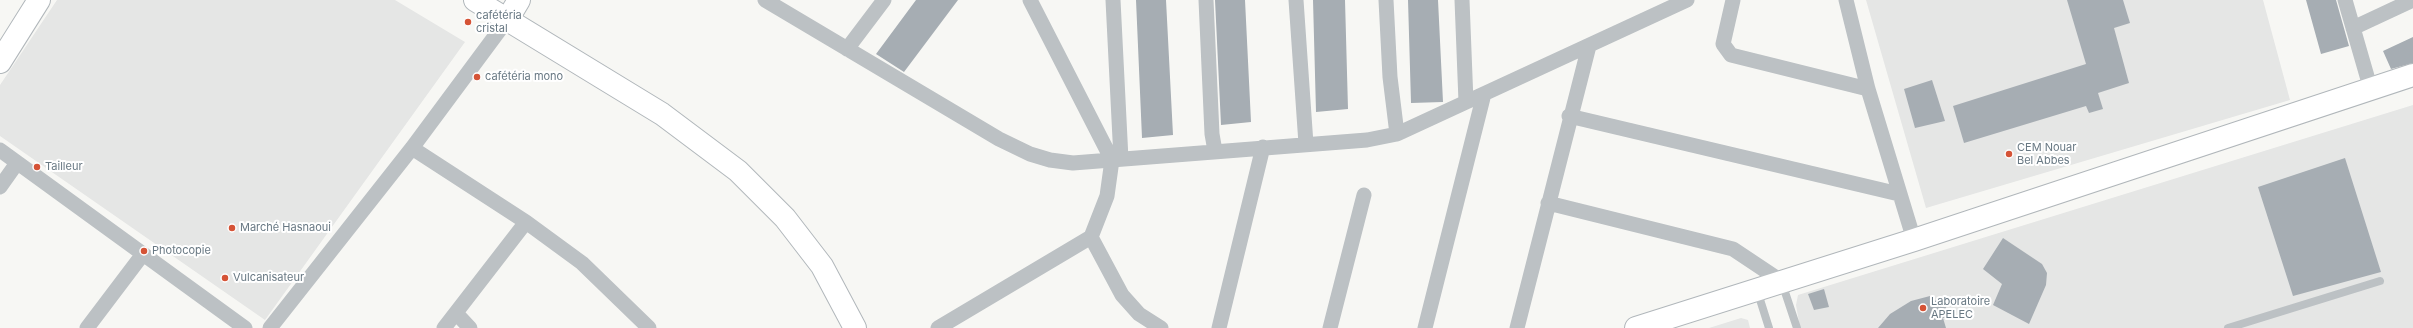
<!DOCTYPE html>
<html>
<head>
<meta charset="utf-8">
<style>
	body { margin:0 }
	canvas { display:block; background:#f7f7f4 }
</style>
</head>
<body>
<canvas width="2413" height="328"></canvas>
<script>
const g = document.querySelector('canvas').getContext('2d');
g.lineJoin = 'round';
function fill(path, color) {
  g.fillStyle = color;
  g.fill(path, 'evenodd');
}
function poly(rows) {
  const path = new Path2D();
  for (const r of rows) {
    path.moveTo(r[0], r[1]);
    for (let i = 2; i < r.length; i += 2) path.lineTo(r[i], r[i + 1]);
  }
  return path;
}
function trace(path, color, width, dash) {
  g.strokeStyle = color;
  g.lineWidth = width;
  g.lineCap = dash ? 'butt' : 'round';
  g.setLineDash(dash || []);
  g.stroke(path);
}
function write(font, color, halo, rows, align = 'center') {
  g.font = font + ' Inter,sans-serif';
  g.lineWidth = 4;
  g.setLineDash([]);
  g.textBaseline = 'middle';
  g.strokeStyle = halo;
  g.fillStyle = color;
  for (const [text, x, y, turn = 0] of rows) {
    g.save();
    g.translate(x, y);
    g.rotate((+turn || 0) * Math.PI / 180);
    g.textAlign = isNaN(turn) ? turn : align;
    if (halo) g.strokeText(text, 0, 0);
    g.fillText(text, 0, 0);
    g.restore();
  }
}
fill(poly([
	[57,0,395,0,465,42,265,320,0,136,0,85],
	[1866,0,2263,0,2290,100,1926,208],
	[2413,105,2413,328,1800,328,1796,305,1798,295],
	[1741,318,1748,320,1750,328,1709,328]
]), '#e5e6e5');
fill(poly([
	[916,0,958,0,904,72,876,54],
	[1136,0,1166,0,1173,135,1142,138],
	[1215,0,1245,0,1251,122,1221,125],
	[1313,0,1345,0,1348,109,1316,112],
	[1408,0,1438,0,1443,102,1411,103],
	[2067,0,2123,0,2130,23,2114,28,2129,83,2098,93,2103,109,2089,113,2086,106,1964,143,1953,106,2086,64],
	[2306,0,2336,0,2349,46,2321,54],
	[2413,37,2413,63,2391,69,2383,51],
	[1932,80,1945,121,1915,128,1904,89],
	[2345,158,2381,272,2293,296,2258,187],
	[2003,238,2042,264,2047,273,2046,285,2029,324,1993,305,2002,284,1983,269],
	[1824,289,1829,307,1814,310,1808,294],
	[1930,296,1932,302,1942,298,1950,317,1943,318,1946,328,1878,328,1890,314,1911,301]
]), '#a6adb3');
const secondary = poly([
	[475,0,662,114,738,171,785,218,822,266,855,328],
	[507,20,519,0],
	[0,62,39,0],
	[1636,328,1914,240,2413,75]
]);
trace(secondary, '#b1b7bb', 24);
trace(poly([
	[1782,283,1797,328],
	[1757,290,1769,328],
	[2228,328,2380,281]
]), '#bcc1c4', 8);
trace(poly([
	[765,0,999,139,1030,154,1050,160,1073,163,1367,140,1397,134,1687,0],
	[1113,0,1121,159],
	[1206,0,1212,134,1215,151],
	[1296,0,1306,144],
	[1386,0,1390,77,1397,134],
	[1462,0,1466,102],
	[1733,0,1723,44,1731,55,1868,89],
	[1846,0,1868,89,1914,240],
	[2345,0,2371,90],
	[2353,28,2413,0],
	[847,49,884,0],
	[1569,116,1899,194],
	[412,148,526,222,582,263,649,328],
	[0,150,245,328],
	[0,187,17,163],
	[1548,203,1733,249,1781,281],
	[1091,237,1122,295,1139,314,1161,328],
	[456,313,470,328],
	[87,328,143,254],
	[270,328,412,148,507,20],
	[444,328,526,222],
	[938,328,1091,237,1107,196,1112,160,1030,0],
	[1219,328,1263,147],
	[1330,328,1364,195],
	[1425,328,1484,94],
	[1517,328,1589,46]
]), '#bcc1c4', 15);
trace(secondary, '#fff', 22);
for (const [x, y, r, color] of [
	[468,22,4,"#d55336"],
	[477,77,4,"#d55336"],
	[2009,154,4,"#d55336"],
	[37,167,4,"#d55336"],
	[232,228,4,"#d55336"],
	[144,251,4,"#d55336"],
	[225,278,4,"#d55336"],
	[1923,308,4,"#d55336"]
]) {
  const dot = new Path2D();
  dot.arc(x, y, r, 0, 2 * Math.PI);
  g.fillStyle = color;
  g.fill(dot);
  trace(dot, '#fff', 1.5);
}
write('11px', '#687883', '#fff', [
	["cafétéria",476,16],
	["cristal",476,29],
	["cafétéria mono",485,77],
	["CEM Nouar",2017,148],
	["Bel Abbes",2017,161],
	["Tailleur",45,167],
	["Marché Hasnaoui",240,228],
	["Photocopie",152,251],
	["Vulcanisateur",233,278],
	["Laboratoire",1931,302],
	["APELEC",1931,315]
], 'left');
</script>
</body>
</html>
